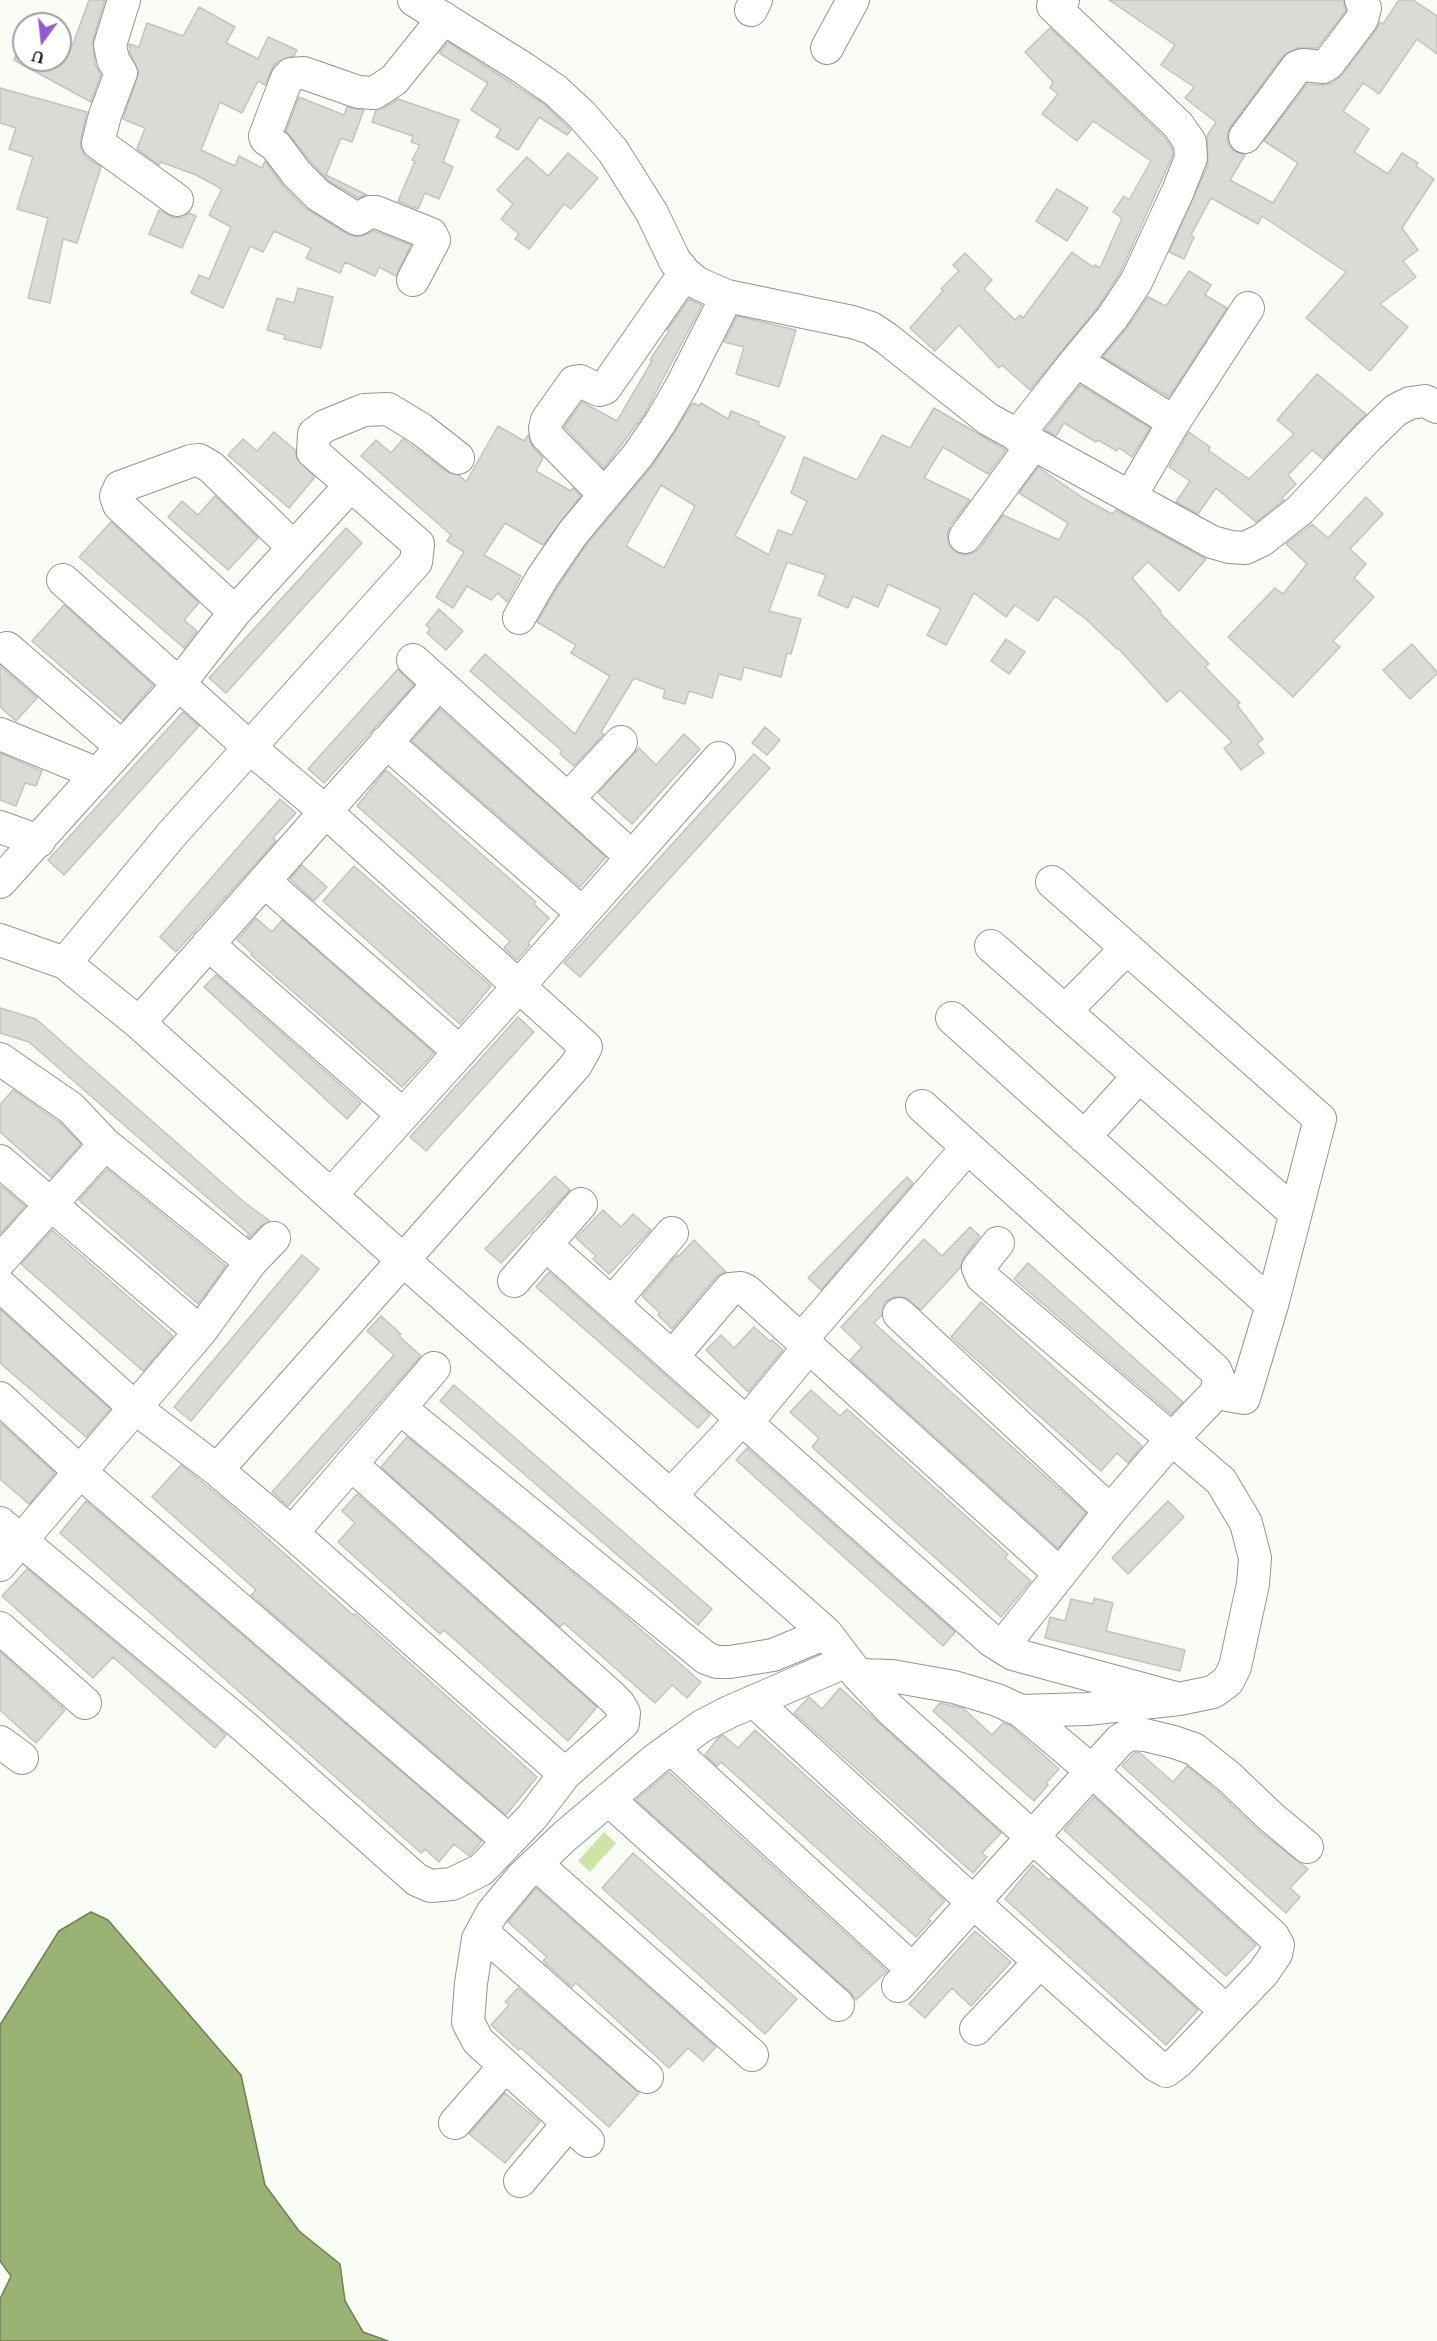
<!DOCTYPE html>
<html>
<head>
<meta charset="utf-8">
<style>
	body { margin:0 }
	#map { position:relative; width:1437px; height:2341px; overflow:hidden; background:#fafcf6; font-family:Lora,serif }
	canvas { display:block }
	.north { position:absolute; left:12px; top:12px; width:60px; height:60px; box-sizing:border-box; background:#fff; border:2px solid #9f9f9f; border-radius:50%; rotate:195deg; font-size:16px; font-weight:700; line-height:24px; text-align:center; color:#0f100e }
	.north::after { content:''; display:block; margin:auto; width:21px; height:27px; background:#9659cf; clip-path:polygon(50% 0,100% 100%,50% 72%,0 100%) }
</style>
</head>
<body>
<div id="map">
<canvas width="1437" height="2341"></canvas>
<div class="north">U</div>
</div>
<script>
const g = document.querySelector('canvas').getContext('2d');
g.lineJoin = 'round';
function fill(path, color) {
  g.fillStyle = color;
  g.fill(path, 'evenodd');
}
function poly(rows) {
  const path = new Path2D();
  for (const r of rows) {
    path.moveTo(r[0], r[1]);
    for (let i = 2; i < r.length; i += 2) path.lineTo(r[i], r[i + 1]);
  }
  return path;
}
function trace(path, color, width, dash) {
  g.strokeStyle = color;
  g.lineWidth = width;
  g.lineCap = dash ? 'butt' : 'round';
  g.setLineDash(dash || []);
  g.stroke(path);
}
fill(poly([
	[604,1832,616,1843,590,1872,578,1861]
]), '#cce5a6');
const water = poly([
	[91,1912,108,1920,241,2075,265,2185,299,2231,340,2264,345,2301,363,2332,388,2341,0,2341,0,2299,11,2276,0,2261,0,2025,59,1931,91,1912]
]);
fill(water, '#9ab273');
trace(water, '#708155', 1.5);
const building = poly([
	[89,0,105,0,93,40,95,64,101,75,91,102,14,60,18,51,24,53,24,60,44,60,54,64,56,60,60,60,60,51,65,40,73,44,89,0],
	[1109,0,1343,0,1346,11,1317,48,1298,48,1283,56,1231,126,1227,134,1228,144,1234,151,1245,155,1230,180,1273,203,1298,163,1264,141,1307,84,1321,85,1332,83,1342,75,1376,30,1380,22,1383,24,1399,0,1413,0,1437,16,1437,54,1417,39,1379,94,1363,83,1343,111,1369,129,1354,152,1388,174,1402,153,1418,163,1416,166,1434,179,1402,228,1418,250,1403,261,1416,277,1380,304,1408,327,1370,371,1306,318,1346,272,1262,216,1258,224,1211,198,1191,235,1194,237,1184,259,1169,252,1208,165,1207,136,1216,122,1185,98,1194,87,1161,65,1175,45,1109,0],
	[199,7,235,27,226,43,258,59,268,37,297,50,294,56,279,61,274,65,265,85,258,81,242,113,220,102,201,150,235,166,239,156,262,168,265,161,284,187,305,208,349,235,360,237,374,231,411,245,396,276,379,267,375,276,345,262,340,273,306,258,311,248,274,231,263,252,250,246,223,308,191,293,199,275,209,279,231,227,209,215,222,189,196,175,161,162,159,165,137,149,145,128,123,119,139,72,130,53,129,44,139,47,147,23,183,36,199,7],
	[1050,28,1164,137,1172,148,1173,155,1120,273,1098,307,1030,390,1002,365,999,368,959,325,935,351,910,328,943,291,941,289,959,271,953,265,965,253,992,280,984,289,1015,320,1020,315,1023,318,1072,252,1093,267,1095,265,1100,268,1122,218,1113,212,1124,196,1129,200,1151,161,1093,121,1077,141,1042,114,1058,94,1050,88,1053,82,1025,52,1050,28],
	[448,42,544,104,571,130,567,135,539,117,518,150,496,137,501,129,471,110,488,83,439,53,448,42],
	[0,88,87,112,81,139,81,149,87,158,101,167,77,243,63,239,50,303,28,298,48,218,17,209,33,157,9,149,16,128,0,123,0,88],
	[299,97,344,115,347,107,364,110,352,142,341,138,326,175,367,195,358,198,329,181,311,162,286,131,299,97],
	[398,99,459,120,443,162,453,167,439,199,425,193,418,209,398,201,415,161,412,160,420,145,411,142,413,136,372,122,376,110,384,108,398,99],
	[568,153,598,178,571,209,564,204,529,249,515,239,519,234,501,219,513,204,497,190,527,157,548,176,568,153],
	[1057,189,1088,208,1067,241,1036,221,1057,189],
	[159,210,175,218,184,217,189,213,196,216,182,248,149,234,159,210],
	[1189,271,1211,285,1205,295,1227,308,1169,397,1103,357,1126,329,1148,297,1166,306,1189,271],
	[298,288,333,297,321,348,284,339,285,335,267,330,277,298,294,303,298,288],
	[689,299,702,305,645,413,604,468,564,427,582,402,617,421,652,361,650,360,669,331,667,330,689,299],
	[737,316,796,330,779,387,736,374,744,347,724,342,737,316],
	[1317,374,1366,414,1323,459,1312,450,1288,475,1296,484,1282,498,1284,500,1256,522,1216,488,1198,514,1176,502,1190,481,1169,467,1189,432,1210,447,1208,450,1249,479,1294,434,1277,420,1317,374],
	[1080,385,1150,428,1132,457,1119,448,1117,451,1098,440,1096,442,1064,423,1056,436,1045,430,1080,385],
	[693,403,699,406,701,403,728,419,731,411,759,422,758,425,785,437,735,536,769,555,778,530,792,535,807,501,791,493,804,457,857,480,882,435,910,448,934,408,1006,450,988,474,943,447,924,478,970,500,950,526,947,534,949,545,955,552,964,555,973,553,980,548,1003,515,1059,540,1068,523,1019,493,1038,467,1083,498,1112,514,1116,510,1206,559,1179,591,1148,562,1132,578,1161,611,1160,613,1209,664,1205,667,1240,703,1237,705,1263,739,1257,744,1264,753,1241,770,1224,748,1232,742,1180,690,1167,702,1118,648,1117,649,1087,620,1055,596,1038,621,1015,605,1006,617,974,593,946,645,927,635,941,609,888,584,878,607,853,596,848,608,818,595,826,575,787,562,769,611,801,619,791,654,787,653,781,677,744,667,741,680,719,674,712,698,689,691,685,704,663,698,665,690,634,678,601,732,604,734,574,766,560,754,562,751,470,671,485,654,575,734,610,676,571,653,576,645,537,622,557,588,587,544,653,465,693,403],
	[661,485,695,506,664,568,626,546,661,485],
	[498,426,524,441,528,435,533,447,543,458,536,471,571,491,573,488,581,496,543,545,505,523,484,555,521,576,507,602,498,593,491,600,467,586,453,608,436,597,464,552,447,541,451,535,361,456,376,440,391,453,403,439,447,472,459,475,466,482,498,426],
	[274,432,295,450,297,459,315,477,289,508,228,455,243,439,257,451,274,432],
	[215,496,258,538,228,570,168,517,182,501,198,515,215,496],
	[1366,497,1383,514,1350,549,1366,564,1354,578,1374,597,1333,641,1340,647,1293,697,1228,637,1275,588,1283,594,1307,564,1286,544,1312,524,1328,538,1366,497],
	[111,522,199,603,184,620,197,631,184,648,79,557,111,522],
	[346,528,362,543,226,693,209,678,346,528],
	[64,605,153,685,123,720,32,641,64,605],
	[439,609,463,631,446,650,427,633,430,629,426,625,439,609],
	[1006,639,1025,652,1009,674,991,661,1006,639],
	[1412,644,1437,672,1437,674,1410,699,1383,670,1412,644],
	[0,666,37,698,16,721,0,707,0,666],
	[398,669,414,685,324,783,308,769,398,669],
	[440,709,606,857,580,887,412,741,440,709],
	[183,712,199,726,64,875,48,860,183,712],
	[765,727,780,740,767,755,752,743,765,727],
	[684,734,700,749,632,824,598,793,639,748,656,765,684,734],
	[0,753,42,771,36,786,25,783,16,806,0,800,0,753],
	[754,754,770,768,580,977,564,963,754,754],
	[386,770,536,902,534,904,549,918,528,943,530,945,517,960,504,948,510,941,357,806,386,770],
	[280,799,296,813,273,838,276,841,176,952,160,937,280,799],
	[302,865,327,887,314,901,290,879,302,865],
	[354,866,491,986,460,1024,323,901,354,866],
	[256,918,272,932,282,920,434,1053,402,1087,251,955,252,953,237,940,256,918],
	[216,975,361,1103,347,1119,204,987,216,975],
	[0,1008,36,1019,244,1202,270,1221,261,1226,249,1238,247,1236,249,1234,29,1042,0,1033,0,1008],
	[518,1017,534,1032,426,1151,410,1137,518,1017],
	[13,1090,59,1122,81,1144,51,1177,0,1132,0,1105,13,1090],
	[107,1169,226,1266,198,1304,79,1200,107,1169],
	[555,1176,570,1190,501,1263,485,1249,555,1176],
	[907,1177,913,1183,821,1290,808,1278,907,1177],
	[0,1185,25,1206,0,1234,0,1185],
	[603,1210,621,1227,633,1214,651,1230,609,1274,593,1259,596,1256,576,1238,603,1210],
	[970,1227,980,1236,964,1257,960,1268,921,1310,904,1297,894,1297,885,1302,882,1315,874,1323,1086,1513,1058,1548,850,1360,862,1347,841,1327,924,1239,942,1256,970,1227],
	[52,1230,173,1336,143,1371,21,1264,52,1230],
	[694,1240,726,1272,716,1277,672,1329,658,1315,660,1313,642,1296,677,1255,678,1257,694,1240],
	[302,1255,319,1269,191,1421,174,1407,302,1255],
	[1028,1263,1183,1402,1171,1414,1014,1279,1028,1263],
	[549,1272,710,1415,698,1428,536,1287,549,1272],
	[981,1302,1142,1446,1128,1463,1117,1453,1101,1471,951,1337,981,1302],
	[0,1309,110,1409,86,1437,0,1363,0,1309],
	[381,1316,401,1334,399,1336,421,1356,288,1506,272,1492,394,1355,367,1331,381,1316],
	[754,1327,771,1342,772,1340,783,1350,748,1392,706,1350,721,1335,734,1348,754,1327],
	[454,1385,712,1609,698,1625,440,1401,454,1385],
	[811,1390,840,1416,847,1409,1008,1554,1005,1558,1031,1581,1001,1617,812,1447,819,1438,790,1412,811,1390],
	[0,1423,55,1473,29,1504,0,1479,0,1423],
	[407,1437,617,1609,701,1682,687,1698,672,1685,655,1703,564,1623,560,1627,381,1467,407,1437],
	[747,1448,955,1632,943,1646,736,1460,747,1448],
	[181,1465,229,1504,353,1615,355,1614,537,1777,506,1815,251,1595,256,1590,152,1497,181,1465],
	[357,1494,597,1707,568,1741,444,1630,440,1634,338,1542,355,1523,342,1511,357,1494],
	[86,1501,482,1841,469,1856,454,1844,439,1862,425,1849,421,1853,60,1533,86,1501],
	[1168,1501,1184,1517,1128,1574,1112,1558,1168,1501],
	[27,1569,226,1735,215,1748,113,1657,93,1678,2,1596,27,1569],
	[1094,1598,1113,1603,1106,1631,1185,1650,1180,1671,1045,1638,1050,1617,1065,1621,1071,1599,1093,1604,1094,1598],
	[0,1652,65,1710,36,1743,0,1710,0,1652],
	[840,1688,1001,1833,982,1853,987,1857,973,1873,794,1713,809,1697,822,1709,840,1688],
	[940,1703,963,1708,992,1735,1003,1723,1011,1726,1059,1769,1046,1783,1048,1785,1034,1801,933,1711,940,1703],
	[755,1730,945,1901,928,1919,931,1921,916,1937,721,1762,717,1766,705,1755,718,1738,723,1735,738,1748,755,1730],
	[1135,1752,1140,1753,1173,1782,1187,1766,1217,1791,1259,1831,1308,1869,1290,1888,1300,1897,1286,1913,1122,1766,1135,1752],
	[669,1772,887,1971,856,2000,850,1992,636,1800,669,1772],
	[1094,1797,1256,1945,1226,1976,1064,1830,1094,1797],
	[633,1853,797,1999,765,2034,602,1888,633,1853],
	[1033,1865,1049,1880,1051,1878,1198,2010,1166,2045,1005,1899,1033,1865],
	[536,1888,716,2047,703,2061,688,2048,669,2068,576,1983,572,1987,543,1961,547,1957,508,1922,536,1888],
	[975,1931,1011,1962,971,2006,952,1988,925,2018,909,2004,975,1931],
	[518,1988,639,2093,609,2127,521,2048,519,2050,491,2025,509,2005,505,2002,518,1988],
	[505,2093,540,2122,505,2163,469,2134,505,2093]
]);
fill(building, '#d9dbd5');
trace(building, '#c2c4bf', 1.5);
const minor = poly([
	[124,0,110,45,113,60,121,73,105,115,98,143,177,200],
	[414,0,523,68,555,90,582,115,613,151,652,213,675,261,685,273,697,283,727,296,852,322,871,328,886,338,988,419,1212,542,1230,547,1245,548,1262,540,1300,510,1368,437,1396,410,1410,403,1425,401,1437,407],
	[751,10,756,0],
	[827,48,853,0],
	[1245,137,1297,67,1303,65,1323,67,1328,64,1362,19,1365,8,1361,0],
	[413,280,434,240,431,234,376,212,370,212,358,219,355,218,318,195,297,174,276,146,266,139,265,136,287,78,291,74,304,73,358,92,374,93,394,80,444,18],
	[1076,361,1174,422],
	[1017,436,1076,361,1112,318,1136,282,1178,191,1191,158,1190,142,1178,125,1053,6,1063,0],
	[605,495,546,435,545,428,547,420,574,382,580,381,599,390,605,388,685,273],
	[1130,497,1174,422,1248,308],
	[965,537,1033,444],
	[63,580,249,747,325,811,586,1047,576,1065,217,1470],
	[235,612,119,505,116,496,120,487,191,461,199,460,211,467,293,547],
	[519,618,542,578,573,533,638,455,660,423,682,385,727,296],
	[7,648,122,747],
	[413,660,632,857],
	[0,734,98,774],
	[386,742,582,913],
	[568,799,621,742],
	[0,827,39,841],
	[264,881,460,1052],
	[0,882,179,684,235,612,350,486],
	[1052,882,1320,1119,1272,1305,1244,1398,1216,1393],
	[0,940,65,963,139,1023,403,1260,826,1633,858,1675,890,1709,1226,2011],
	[208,944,403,1115],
	[991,946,1295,1213],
	[65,963,172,834,416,562,418,544,313,452,314,434,325,426,364,410,388,409,421,429,458,458],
	[1065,1011,1127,948],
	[952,1018,1272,1305],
	[139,1023,439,683],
	[0,1059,71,1108,105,1144,251,1262],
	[922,1106,1215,1370,1219,1379,1216,1393,1172,1439,1110,1511],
	[1084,1137,1139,1076],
	[0,1161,200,1332],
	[331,1195,519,986,719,758],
	[998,1243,978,1268,982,1277,1221,1481,1246,1523,1255,1558,1253,1584,1235,1667,1228,1681,1213,1692,1179,1699,1087,1709,1021,1711],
	[545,1244,992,1641,1013,1654,1179,1699],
	[0,1261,105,1144],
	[514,1281,581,1204],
	[0,1285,135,1408,217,1470,292,1533,565,1774],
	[612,1303,672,1233],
	[899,1314,1110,1511,1002,1647],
	[801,1340,967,1148],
	[673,1356,730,1289,741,1288,747,1291,1060,1574],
	[0,1398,79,1471,509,1841],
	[400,1408,706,1658,717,1662,730,1662,773,1655,826,1633],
	[747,1422,809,1347],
	[670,1496,743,1418],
	[0,1523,246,1728,417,1880,431,1886,452,1884,481,1870,532,1817,565,1774,623,1723,624,1713,619,1704,611,1696,351,1464],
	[292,1533,434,1368],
	[0,1565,200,1332,251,1262,274,1238],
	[0,1628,85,1703],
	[754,1701,974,1903,1157,2066,1166,2071,1178,2062,1263,1973,1276,1954,1278,1945,1273,1936,1092,1771,1021,1711,997,1700,954,1687,892,1676,858,1675],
	[0,1742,22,1758],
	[671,1748,913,1970],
	[608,1799,838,2005],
	[536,1864,752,2055],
	[482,1932,647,2077],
	[898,1986,1120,1740,1130,1734,1145,1735,1174,1742,1194,1749,1229,1777,1271,1817,1307,1847],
	[976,2029,1039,1963],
	[455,2123,505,2066],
	[588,2141,478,2041,468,2022,471,1983,478,1939,492,1913,522,1877,564,1837,656,1759,702,1726,729,1712,847,1661],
	[520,2181,568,2124]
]);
trace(minor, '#939590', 34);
trace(minor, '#fff', 32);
</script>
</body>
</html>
